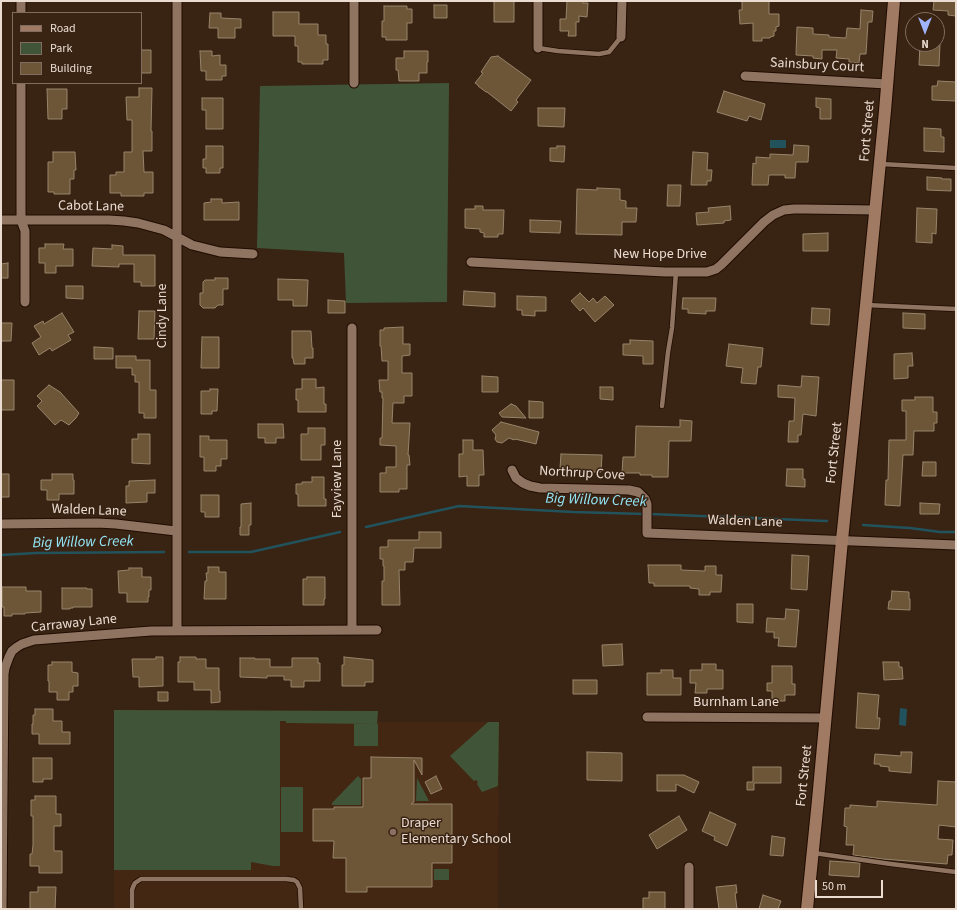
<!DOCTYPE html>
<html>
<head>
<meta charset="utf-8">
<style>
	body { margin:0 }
	#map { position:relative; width:957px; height:910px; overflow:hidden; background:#392313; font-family:"Source Sans 3",sans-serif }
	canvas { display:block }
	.frame { position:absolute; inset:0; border:2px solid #ebdcd2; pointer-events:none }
	.legend { position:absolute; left:12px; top:12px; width:130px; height:72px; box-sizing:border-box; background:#392313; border:1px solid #806d5f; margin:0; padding:5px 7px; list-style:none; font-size:12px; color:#ebdcd2 }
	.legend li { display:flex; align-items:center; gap:8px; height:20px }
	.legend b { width:20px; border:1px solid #806d5f }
	.north { position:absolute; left:905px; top:12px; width:40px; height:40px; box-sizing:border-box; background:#392313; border:1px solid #806d5f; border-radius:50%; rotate:180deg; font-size:11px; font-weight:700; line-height:16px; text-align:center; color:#ebdcd2 }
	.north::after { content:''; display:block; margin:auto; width:14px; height:18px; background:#a0b3fd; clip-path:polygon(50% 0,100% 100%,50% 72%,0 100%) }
	.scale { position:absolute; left:815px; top:880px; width:68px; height:18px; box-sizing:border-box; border:2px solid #ebdcd2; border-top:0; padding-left:5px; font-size:12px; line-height:14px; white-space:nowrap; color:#ebdcd2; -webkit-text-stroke:3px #392313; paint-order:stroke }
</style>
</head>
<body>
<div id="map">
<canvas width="957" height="910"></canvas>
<div class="frame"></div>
<ul class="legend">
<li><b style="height:5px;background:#a07a63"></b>Road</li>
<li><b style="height:11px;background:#405538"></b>Park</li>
<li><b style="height:11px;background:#6c5637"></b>Building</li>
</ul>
<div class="north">N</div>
<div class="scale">50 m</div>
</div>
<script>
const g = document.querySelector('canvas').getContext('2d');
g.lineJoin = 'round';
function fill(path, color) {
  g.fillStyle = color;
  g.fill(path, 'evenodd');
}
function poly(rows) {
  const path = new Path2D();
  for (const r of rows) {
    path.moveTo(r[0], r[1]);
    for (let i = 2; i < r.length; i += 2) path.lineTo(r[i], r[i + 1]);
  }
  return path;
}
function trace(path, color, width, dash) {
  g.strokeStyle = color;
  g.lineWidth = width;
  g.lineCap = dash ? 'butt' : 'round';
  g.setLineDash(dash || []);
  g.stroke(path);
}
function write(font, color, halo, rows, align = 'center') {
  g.font = font + ' "Source Sans 3",sans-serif';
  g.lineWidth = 3;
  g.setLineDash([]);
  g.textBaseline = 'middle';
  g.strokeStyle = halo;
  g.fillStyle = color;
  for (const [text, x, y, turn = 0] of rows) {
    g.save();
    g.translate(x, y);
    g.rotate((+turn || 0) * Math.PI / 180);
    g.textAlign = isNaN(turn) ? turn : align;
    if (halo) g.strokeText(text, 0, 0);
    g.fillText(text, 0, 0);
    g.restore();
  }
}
fill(poly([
	[114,710,378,711,378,722,499,722,498,909,114,909]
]), '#432712');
fill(poly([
	[449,83,447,302,346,303,344,253,257,248,260,86],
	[114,710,378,711,377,724,286,723,286,721,280,721,280,866,273,866,251,862,251,870,114,870],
	[488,722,499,722,498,786,482,792,477,784,478,782,476,780,474,781,450,756],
	[354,724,378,724,378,746,354,746],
	[358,776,361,779,361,805,332,805,332,803],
	[417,778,429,801,416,801],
	[281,787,303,787,303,832,281,832],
	[434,869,449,869,449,880,434,880]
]), '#405538');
fill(poly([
	[770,140,786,140,786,148,770,148],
	[900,708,907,709,906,726,899,725]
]), '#22535c');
trace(poly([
	[650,514,827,521],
	[863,525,910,528,940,532,956,532],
	[366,527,459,506,573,512,645,514],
	[189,552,251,552,340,532],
	[1,555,36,553,164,552]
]), '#22535c', 2.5);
const building = poly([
	[494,1,514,1,514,22,494,22,494,1],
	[567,1,583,1,583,3,588,3,587,17,579,16,579,22,576,22,576,36,568,36,569,31,560,31,560,19,566,19,567,1],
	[742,1,769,1,769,14,779,14,779,26,776,27,776,31,774,31,774,36,770,37,770,38,762,38,762,41,753,41,753,23,740,24,739,10,742,10,742,1],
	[934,1,956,1,956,16,948,15,948,11,933,10,934,1],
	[434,5,447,5,447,18,434,18,434,5],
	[384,6,407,6,407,9,412,9,412,23,407,23,407,40,386,40,386,37,382,37,382,21,384,21,384,6],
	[861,10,873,11,872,22,868,22,866,54,860,54,859,63,849,62,849,59,836,58,837,50,822,50,822,59,813,58,813,56,796,55,797,27,813,28,813,34,829,35,829,37,846,38,847,28,860,29,861,10],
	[273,12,299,12,299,24,318,24,318,35,326,35,326,44,328,44,328,60,323,60,323,64,302,64,302,62,298,62,298,46,295,46,295,36,273,36,273,12],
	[210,13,221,13,221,18,241,19,241,28,235,28,235,38,218,38,218,28,209,28,210,13],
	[920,44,940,44,939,66,919,65,920,44],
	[141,50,151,50,151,73,141,73,141,50],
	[200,51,212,51,212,56,220,55,220,65,226,65,226,76,222,76,222,80,206,80,206,71,201,71,200,51],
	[404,51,428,51,428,62,427,62,427,73,419,73,419,81,399,81,398,70,396,70,396,58,404,58,404,51],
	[498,56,531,80,516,100,518,102,511,111,487,92,486,92,478,86,478,85,475,83,483,73,481,72,491,57,498,56],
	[938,81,956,82,956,101,932,100,932,86,937,86,938,81],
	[139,88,152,88,151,131,152,131,152,151,143,151,144,172,153,172,153,193,144,193,144,196,121,196,121,193,110,193,110,175,116,175,116,172,124,172,124,152,132,152,132,120,127,120,126,97,139,97,139,88],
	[47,89,67,89,67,109,62,109,62,119,48,119,47,89],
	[724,91,765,104,761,120,749,116,747,121,717,112,724,91],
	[202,98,223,98,223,129,206,129,206,110,202,110,202,98],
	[816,98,831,99,831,119,820,119,820,108,816,107,816,98],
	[538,108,565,108,564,127,538,126,538,108],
	[924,128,941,129,941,137,944,137,944,152,924,151,924,128],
	[794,145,809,146,808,162,796,162,795,178,785,178,785,175,769,175,768,185,752,185,753,163,756,164,756,157,770,158,770,154,793,155,794,145],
	[206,146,223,146,223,168,220,168,220,173,206,173,206,168,203,168,203,159,206,159,206,146],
	[557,146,565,146,564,162,550,161,550,148,557,148,557,146],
	[53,152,75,152,76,170,74,170,74,179,70,179,70,194,54,194,54,192,48,192,48,162,53,162,53,152],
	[693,152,708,153,707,170,712,170,711,181,707,181,707,185,691,185,693,152],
	[927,177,942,178,942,179,951,179,951,191,927,190,927,177],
	[668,185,681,185,680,206,667,206,668,185],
	[597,188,620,189,620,200,626,201,626,208,637,208,636,222,622,222,622,235,576,234,577,189,597,190,597,188],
	[211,199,222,199,222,203,239,202,239,220,204,220,204,203,211,202,211,199],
	[475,206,483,206,483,210,504,210,503,234,498,234,498,237,484,237,484,233,480,232,480,229,465,228,465,209,475,209,475,206],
	[730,206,731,220,724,221,724,223,697,225,696,213,709,212,708,208,730,206],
	[917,208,937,209,936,234,932,233,932,243,916,242,917,208],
	[530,220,561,221,560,233,530,232,530,220],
	[828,233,828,251,803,251,803,234,828,233],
	[45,244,64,244,63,249,73,249,73,266,56,266,56,273,45,273,45,263,39,263,39,248,45,248,45,244],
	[112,245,123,246,123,255,155,255,155,286,141,286,141,282,134,282,134,264,119,264,119,267,92,266,93,248,112,249,112,245],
	[8,263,8,278,1,278,1,264,8,263],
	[215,278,228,278,228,289,223,289,223,305,218,305,215,308,203,308,200,305,200,293,203,293,203,282,205,280,215,280,215,278],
	[278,279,308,280,307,306,293,306,293,300,278,300,278,279],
	[66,286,83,286,83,299,66,298,66,286],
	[464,291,495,293,495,307,463,305,464,291],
	[580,293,589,302,593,298,597,303,605,296,614,305,595,322,583,308,580,311,571,301,580,293],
	[517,296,546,297,546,311,535,311,535,316,522,315,522,310,517,310,517,296],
	[683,298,716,298,715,311,706,311,706,314,688,313,688,309,682,309,683,298],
	[328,300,345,301,345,313,328,313,328,300],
	[812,308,830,309,829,325,811,324,812,308],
	[139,311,155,311,154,339,138,339,139,311],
	[62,313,74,332,68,335,71,340,52,351,50,348,39,355,32,343,41,337,34,326,43,321,44,324,62,313],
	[903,313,925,314,925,329,903,328,903,313],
	[1,323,12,323,11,341,1,341,1,323],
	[403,327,403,344,410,344,410,355,402,356,402,373,412,373,412,396,404,396,404,403,393,403,392,423,410,423,408,455,409,455,410,465,407,465,407,489,399,489,399,492,380,492,380,473,386,473,386,467,396,467,396,446,380,445,380,438,382,438,383,398,382,398,382,392,380,392,379,380,388,380,388,361,382,361,381,346,380,346,380,330,384,330,384,328,403,327],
	[292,331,311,331,312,348,313,348,313,358,305,358,305,364,294,364,293,358,292,358,292,331],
	[202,337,219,337,219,368,201,368,202,337],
	[630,340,653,341,653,364,643,364,643,356,623,355,623,344,630,344,630,340],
	[729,344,763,348,761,367,758,367,756,384,741,383,743,368,726,366,729,344],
	[94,347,113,348,113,359,94,359,94,347],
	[912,353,913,366,908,366,908,378,894,379,894,354,912,353],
	[116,356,136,356,136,360,150,360,150,390,156,390,156,418,144,418,144,413,139,413,139,382,135,382,135,375,132,375,132,368,116,368,116,356],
	[482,376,498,377,498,392,482,392,482,376],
	[802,376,819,377,816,416,803,414,801,435,798,435,798,442,788,442,789,421,794,421,795,398,778,397,778,385,801,387,802,376],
	[302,379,316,379,316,388,324,387,324,404,326,404,326,412,298,412,298,400,296,400,296,389,302,389,302,379],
	[1,380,14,380,14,410,1,410,1,380],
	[49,385,60,392,79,413,76,418,69,425,61,420,55,425,37,406,42,401,37,396,49,385],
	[600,387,613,387,613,400,600,399,600,387],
	[210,389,218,389,217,411,212,411,212,414,201,414,201,391,210,391,210,389],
	[915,397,933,397,933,412,937,412,937,423,934,423,934,431,914,431,913,455,903,455,900,506,885,505,886,480,888,480,889,440,906,440,906,411,902,411,902,400,915,400,915,397],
	[529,401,543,402,543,418,529,418,529,401],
	[511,404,516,406,526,418,502,417,499,413,511,404],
	[680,420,692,421,691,441,669,441,668,477,652,477,652,475,640,475,640,473,622,473,623,457,635,457,636,426,680,427,680,420],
	[501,422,539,432,536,444,515,439,514,440,509,438,502,443,497,442,495,439,496,435,492,430,501,422],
	[258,424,283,424,284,438,276,438,276,443,265,443,265,438,258,438,258,424],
	[308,428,325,428,325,445,321,445,321,460,301,460,301,434,308,434,308,428],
	[138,434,150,434,150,464,132,463,132,439,138,439,138,434],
	[200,436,209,436,209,440,227,440,227,459,221,459,221,466,216,466,216,471,204,471,204,457,200,457,200,436],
	[463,440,473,440,473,450,483,450,484,475,479,475,479,486,467,486,467,476,459,477,459,454,463,454,463,440],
	[561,454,602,455,601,472,567,472,567,468,560,468,561,454],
	[923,462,936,462,936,476,922,476,923,462],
	[787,469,803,469,803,479,805,479,805,487,786,486,787,469],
	[1,474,9,474,9,497,1,497,1,474],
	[52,474,73,474,73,480,74,480,74,494,59,494,59,500,47,500,47,490,41,490,41,480,52,480,52,474],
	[312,477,324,477,324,499,326,499,326,506,298,506,298,494,296,494,296,484,302,484,302,482,312,482,312,477],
	[155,480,155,493,147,493,147,502,126,503,126,486,129,486,129,481,155,480],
	[201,495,219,495,219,517,205,517,205,512,201,512,201,495],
	[251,503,251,525,249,525,249,535,240,535,240,527,241,527,241,504,251,503],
	[920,503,940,504,939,514,920,514,920,503],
	[419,532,441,532,441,548,414,548,413,562,405,562,405,570,399,570,400,605,382,605,382,581,384,581,384,566,383,566,383,559,380,559,380,547,388,547,388,540,419,540,419,532],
	[792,555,809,556,807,590,791,589,792,555],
	[648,565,681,565,681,570,705,571,705,566,716,566,716,575,722,575,721,592,710,592,710,595,699,595,699,589,690,588,690,586,654,586,654,583,649,583,648,565],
	[208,567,219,567,219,572,226,572,226,599,204,599,205,581,207,581,206,573,208,573,208,567],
	[129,568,142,568,142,577,151,577,151,590,149,590,149,597,148,597,148,602,127,602,127,593,119,593,118,571,129,570,129,568],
	[307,577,325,577,325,599,324,599,324,605,303,605,303,579,307,579,307,577],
	[2,587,26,587,26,591,41,591,41,612,25,613,25,614,12,614,12,616,4,616,4,607,2,607,2,587],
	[62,588,87,588,87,589,92,589,92,607,73,607,73,608,70,608,70,609,62,609,62,588],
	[892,591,909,592,909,599,910,599,910,610,888,609,889,601,891,601,892,591],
	[737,604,753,604,753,623,737,622,737,604],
	[786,609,799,610,796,647,778,646,779,638,774,638,774,632,766,632,767,618,785,619,786,609],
	[622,644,623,665,603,666,602,645,622,644],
	[156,657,163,657,163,686,139,687,139,677,133,677,132,659,156,659,156,657],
	[180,657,196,657,196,659,206,659,206,668,219,668,219,691,220,691,220,702,211,703,211,690,194,690,194,682,178,682,178,662,180,662,180,657],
	[344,657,373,660,373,682,365,682,365,686,342,686,342,665,344,665,344,657],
	[240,658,255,658,255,659,270,659,270,667,292,667,292,658,318,658,318,663,320,663,320,681,304,681,304,687,291,687,291,680,284,680,284,676,267,676,267,678,240,677,240,658],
	[52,662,72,662,72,672,78,673,78,686,73,686,73,692,69,692,69,700,57,700,57,692,49,692,49,681,48,681,48,665,52,665,52,662],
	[883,662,899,662,899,667,902,667,903,679,884,680,883,662],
	[702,664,716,664,716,670,723,670,723,689,707,689,707,693,695,693,696,683,690,683,690,670,702,670,702,664],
	[772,666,792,666,792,684,795,684,795,695,785,695,785,701,772,701,772,691,767,691,767,683,772,683,772,666],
	[661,670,673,670,673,678,681,678,681,695,647,695,647,673,661,673,661,670],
	[573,680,597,680,597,694,573,694,573,680],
	[158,692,168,692,168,701,158,701,158,692],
	[858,693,879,695,877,718,880,718,879,729,856,728,858,693],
	[35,709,53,709,53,721,62,721,62,732,70,732,70,744,39,744,39,734,32,734,32,724,33,724,33,715,35,715,35,709],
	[587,752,622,753,622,781,587,780,587,752],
	[901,752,912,752,911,773,889,771,889,767,880,766,880,764,874,764,875,754,901,756,901,752],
	[371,757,422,758,422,775,414,760,414,802,411,804,452,804,452,863,432,863,432,887,367,887,367,892,346,892,346,858,333,858,334,841,313,841,313,809,334,809,334,807,363,807,363,778,371,778,371,757],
	[33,758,52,758,52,779,43,779,43,782,33,782,33,758],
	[753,767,781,767,781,783,754,783,754,790,747,790,747,782,753,782,753,767],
	[657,775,684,775,699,782,694,793,676,784,676,791,657,791,657,775],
	[436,776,442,789,431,794,425,782,436,776],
	[938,781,956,782,956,827,939,825,938,839,953,840,952,855,948,855,947,864,883,859,853,855,854,845,846,845,847,827,844,826,845,808,850,808,850,805,877,807,877,801,937,805,938,781],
	[35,796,56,796,56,814,61,814,61,826,54,826,54,851,62,851,62,873,39,873,39,866,30,866,30,854,32,854,33,845,33,816,31,816,31,800,35,800,35,796],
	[710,812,736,824,727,846,714,840,715,837,702,831,710,812],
	[679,816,687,830,657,849,649,835,679,816],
	[772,836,785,838,783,856,770,855,772,836],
	[830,861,860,863,859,877,829,875,830,861],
	[736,885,737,893,735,893,737,909,719,909,716,887,736,885],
	[38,887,56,887,55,909,30,909,30,892,38,892,38,887],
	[649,892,665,892,665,909,643,909,643,898,649,898,649,892],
	[763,895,781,901,778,909,759,909,763,895]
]);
fill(building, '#6c5637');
trace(building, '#97846b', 1);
const lane = poly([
	[538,48,558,51,599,54,609,52,621,37],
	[881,164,956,168],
	[866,305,956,309],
	[662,406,668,352,672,328,676,272],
	[814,853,891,864,956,872],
	[132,909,132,890,133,887,135,883,141,879,286,879,294,880,297,882,300,888,301,909]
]);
const street = poly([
	[354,1,354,83],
	[21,13,21,1],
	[621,37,622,1],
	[538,48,538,1],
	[745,76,887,84],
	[21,83,21,220,25,231,25,302],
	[1,220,109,220,124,221,138,223,164,230,192,245,220,252,253,254],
	[471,262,665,272,707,272,716,269,721,265,764,222,773,215,784,210,794,209,804,209,875,210],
	[352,328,352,630],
	[512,470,516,478,523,483,530,486,540,488,629,490,638,492,645,499,647,504,647,533,956,545],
	[1,524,97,523,116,524,176,531],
	[177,630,177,1],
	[647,717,826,718],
	[689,867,689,909],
	[2,909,4,674,5,668,9,657,12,651,17,647,22,644,34,640,151,631,377,630]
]);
const secondary = poly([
	[807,909,818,800,842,540,866,305,885,111,894,1]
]);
trace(lane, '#200c00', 6);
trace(street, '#200c00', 11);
trace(secondary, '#200c00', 14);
trace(lane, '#8f7461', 4.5);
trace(street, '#8f7461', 9);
trace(secondary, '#a07a63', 12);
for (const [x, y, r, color] of [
	[393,832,4,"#8d6e63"]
]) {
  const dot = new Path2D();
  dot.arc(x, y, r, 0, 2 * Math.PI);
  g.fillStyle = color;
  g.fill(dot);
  trace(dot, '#392313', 1.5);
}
write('14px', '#ebdcd2', '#392313', [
	["Sainsbury Court",817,66,3],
	["Fort Street",868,131,-85],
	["Cabot Lane",91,207,1],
	["New Hope Drive",660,255],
	["Cindy Lane",163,316,-90],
	["Fort Street",835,453,-84],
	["Northrup Cove",582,474,3],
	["Fayview Lane",338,479,-90],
	["Walden Lane",89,511,2],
	["Walden Lane",745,522,2],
	["Carraway Lane",74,624,-6],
	["Burnham Lane",736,703],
	["Fort Street",805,776,-84]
]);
write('14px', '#ebdcd2', '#392313', [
	["Draper",401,824],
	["Elementary School",401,840]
], 'left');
write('italic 15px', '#93e6f7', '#392313', [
	["Big Willow Creek",596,501,2],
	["Big Willow Creek",83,543,-1]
]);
</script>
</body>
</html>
